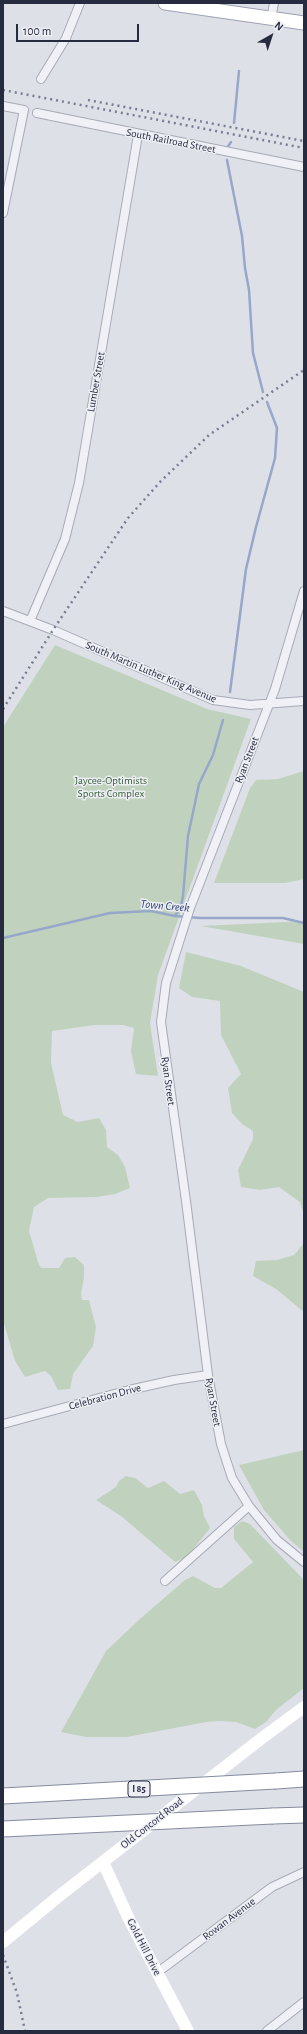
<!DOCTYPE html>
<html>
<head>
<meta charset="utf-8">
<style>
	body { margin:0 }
	#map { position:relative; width:307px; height:2034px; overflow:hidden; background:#dee0e8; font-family:"Alegreya Sans",sans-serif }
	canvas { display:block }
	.frame { position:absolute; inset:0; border:4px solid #272b3f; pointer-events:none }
	.north { position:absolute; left:251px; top:16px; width:40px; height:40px; -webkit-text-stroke:3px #edeff5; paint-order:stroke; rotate:39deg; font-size:11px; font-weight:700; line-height:16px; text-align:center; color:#272b3f }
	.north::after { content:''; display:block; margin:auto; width:14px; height:18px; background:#272b3f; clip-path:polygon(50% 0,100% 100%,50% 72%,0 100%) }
	.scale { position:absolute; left:16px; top:24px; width:123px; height:18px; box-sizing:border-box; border:2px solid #272b3f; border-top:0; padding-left:5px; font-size:12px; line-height:14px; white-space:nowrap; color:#272b3f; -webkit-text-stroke:3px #edeff5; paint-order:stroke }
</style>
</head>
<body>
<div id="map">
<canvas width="307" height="2034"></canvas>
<div class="frame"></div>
<div class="north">N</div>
<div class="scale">100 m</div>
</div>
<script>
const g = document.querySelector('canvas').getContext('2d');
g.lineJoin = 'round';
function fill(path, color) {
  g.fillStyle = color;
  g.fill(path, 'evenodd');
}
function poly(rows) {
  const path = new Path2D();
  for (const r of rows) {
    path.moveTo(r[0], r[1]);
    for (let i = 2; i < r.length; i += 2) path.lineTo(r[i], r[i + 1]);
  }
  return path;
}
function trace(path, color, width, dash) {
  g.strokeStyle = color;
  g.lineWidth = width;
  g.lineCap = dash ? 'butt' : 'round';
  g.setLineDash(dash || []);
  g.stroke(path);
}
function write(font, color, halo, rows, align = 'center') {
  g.font = font + ' "Alegreya Sans",sans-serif';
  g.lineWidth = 3;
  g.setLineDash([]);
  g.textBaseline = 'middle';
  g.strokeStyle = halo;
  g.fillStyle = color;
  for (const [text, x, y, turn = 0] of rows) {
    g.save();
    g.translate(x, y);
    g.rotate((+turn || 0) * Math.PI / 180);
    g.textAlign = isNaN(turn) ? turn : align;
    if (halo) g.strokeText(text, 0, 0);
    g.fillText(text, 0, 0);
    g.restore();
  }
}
fill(poly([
	[55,645,207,709,251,719,158,975,150,1023,158,1076,136,1074,131,1051,134,1028,123,1025,95,1025,52,1031,51,1063,63,1115,78,1122,99,1118,106,1130,107,1147,118,1155,125,1167,130,1188,115,1194,97,1197,48,1198,34,1207,29,1231,38,1262,41,1268,59,1268,65,1258,75,1257,84,1265,84,1278,81,1293,82,1300,89,1300,96,1327,93,1346,73,1374,70,1389,58,1390,51,1376,45,1371,25,1377,15,1361,3,1320,3,727],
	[304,771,304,879,285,883,214,883,250,788,256,780,278,779],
	[304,921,304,944,201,926,284,922],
	[186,952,241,966,304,992,304,1215,300,1202,279,1187,260,1190,241,1187,238,1170,253,1139,253,1131,242,1124,232,1113,228,1088,241,1074,221,1035,220,1001,192,997,179,988],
	[304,1243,304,1312,276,1289,253,1276,256,1261,277,1260,294,1255],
	[304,1450,304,1552,290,1540,264,1510,239,1465],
	[126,1476,135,1478,148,1488,164,1481,180,1494,194,1490,202,1505,204,1516,210,1528,187,1557,175,1562,121,1516,96,1500,116,1487,119,1481],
	[242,1521,250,1524,304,1580,304,1688,276,1710,266,1722,255,1729,236,1722,221,1721,206,1722,127,1737,86,1737,61,1732,106,1651,141,1618,185,1580,193,1576,215,1588,221,1588,253,1562,234,1539,234,1527]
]), '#c0d2be');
trace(poly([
	[234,123,239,71],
	[227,148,231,142],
	[227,160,242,236,245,268,249,290,253,353,263,392],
	[230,692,246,569,256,527,275,458,277,428,267,402],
	[175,916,181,906,183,896,188,836,199,784,213,755,223,720],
	[3,938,110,913,151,911,175,916,200,918,283,918,304,923]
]), '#97a7c9', 2.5);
const street = poly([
	[271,19,274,3],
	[41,79,66,38,80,3],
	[3,106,24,110,3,213],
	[37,113,304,167],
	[304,591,275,689,190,908,166,983,161,1022,186,1201,208,1375,221,1444,232,1478,249,1506,277,1540,304,1562],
	[3,611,53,630,213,700,250,705,304,701],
	[30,621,65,539,79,483,138,135],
	[3,1424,129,1390,174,1380,208,1375],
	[165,1581,249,1506],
	[158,1972,272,1887,304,1872],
	[267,2031,304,2002]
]);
const primary = poly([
	[165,3,304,23]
]);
const highway = poly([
	[276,1781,304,1779],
	[273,1816,304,1815]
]);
trace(street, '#a7aab5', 10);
trace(primary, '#9da2b4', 15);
trace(highway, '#858b9f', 17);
trace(street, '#f0f1f6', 8);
trace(poly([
	[103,1862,128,1917,188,2031],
	[3,1942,59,1896,262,1738,304,1707]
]), '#fff', 12);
trace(primary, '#fff', 13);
trace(highway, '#fff', 15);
trace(poly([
	[3,90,304,148],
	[88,100,304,141],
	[3,709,53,630,128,518,160,482,209,435,304,370],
	[3,1955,17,1993,25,2031]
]), '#777d92', 2.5, [2, 4]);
const highwayBridge = poly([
	[3,1796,276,1781],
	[3,1829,273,1816]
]);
trace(highwayBridge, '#858b9f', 17, []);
trace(highwayBridge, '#fff', 15);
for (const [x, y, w] of [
	[139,1789,22]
]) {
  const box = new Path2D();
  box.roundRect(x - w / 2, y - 8, w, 16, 3);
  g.fillStyle = '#edeff5';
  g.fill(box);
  trace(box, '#272b3f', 1);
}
write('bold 10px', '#272b3f', null, [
	["I 85",139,1789]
]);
write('11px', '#272b3f', '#edeff5', [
	["South Railroad Street",171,141,11],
	["Lumber Street",96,382,-80],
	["South Martin Luther King Avenue",151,672,23],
	["Ryan Street",247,760,-69],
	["Ryan Street",168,1081,82],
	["Celebration Drive",105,1397,-15],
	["Ryan Street",213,1402,80],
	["Old Concord Road",152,1823,-38],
	["Rowan Avenue",229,1919,-37],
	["Gold Hill Drive",144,1947,63]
]);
write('11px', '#355b34', '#edeff5', [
	["Jaycee-Optimists",111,781],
	["Sports Complex",111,794]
]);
write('italic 12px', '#304373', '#edeff5', [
	["Town Creek",165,906,5]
]);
</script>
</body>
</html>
